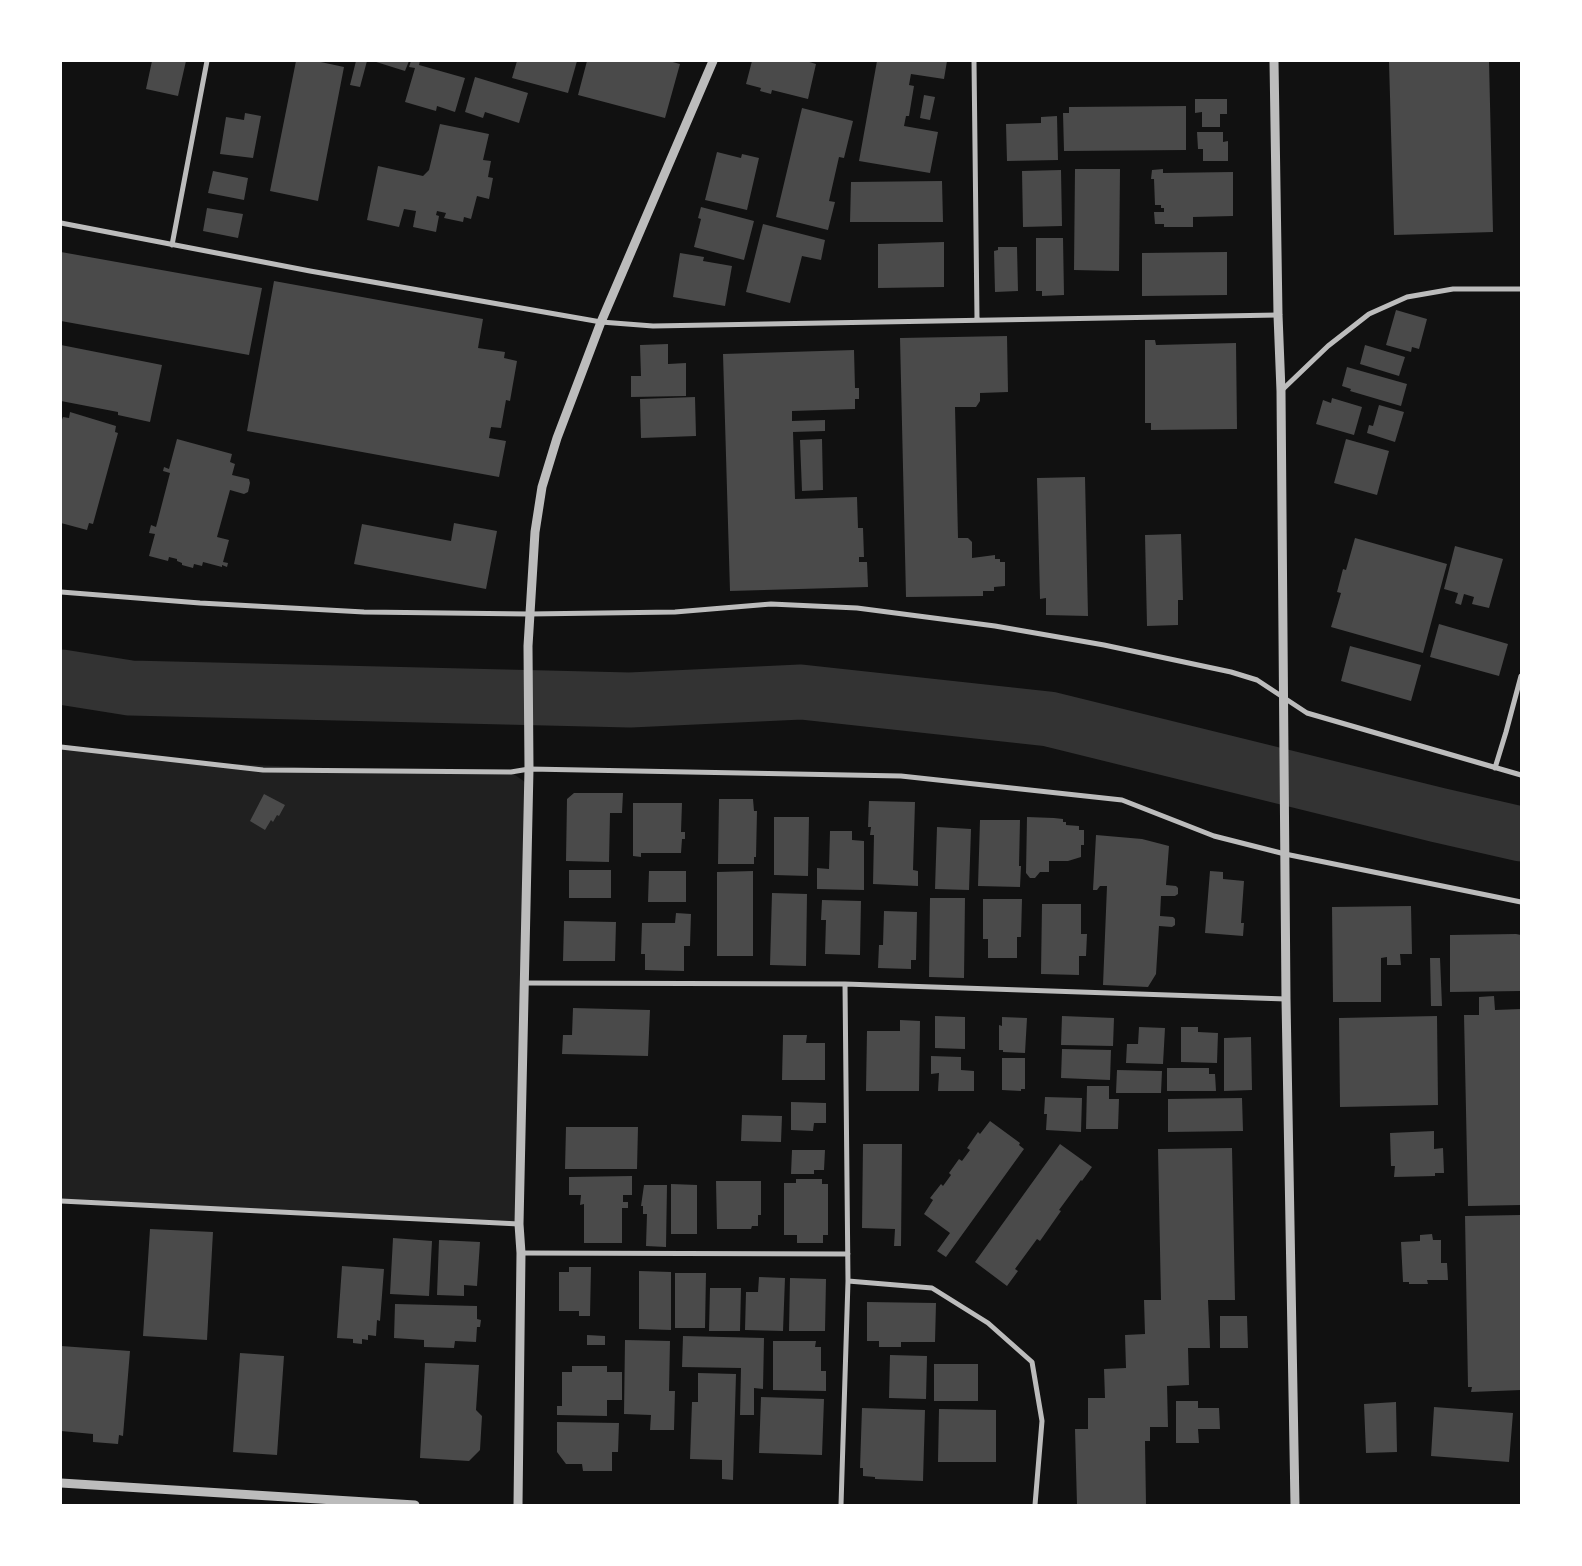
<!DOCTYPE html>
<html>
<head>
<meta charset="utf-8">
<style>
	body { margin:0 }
	#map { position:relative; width:1582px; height:1566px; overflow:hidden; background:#111; font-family:Mulish,sans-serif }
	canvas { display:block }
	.frame { position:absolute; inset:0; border:62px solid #fff; pointer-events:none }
</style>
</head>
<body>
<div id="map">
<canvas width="1582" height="1566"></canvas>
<div class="frame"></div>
</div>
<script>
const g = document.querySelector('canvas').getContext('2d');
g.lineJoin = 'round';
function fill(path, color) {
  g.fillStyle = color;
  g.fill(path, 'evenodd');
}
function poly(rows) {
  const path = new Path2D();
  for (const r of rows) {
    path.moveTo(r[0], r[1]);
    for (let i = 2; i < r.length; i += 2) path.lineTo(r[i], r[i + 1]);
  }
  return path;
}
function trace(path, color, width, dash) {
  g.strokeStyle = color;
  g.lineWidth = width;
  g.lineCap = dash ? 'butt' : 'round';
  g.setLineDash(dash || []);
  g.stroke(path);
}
fill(poly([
	[61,747,196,762,356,770,511,772,529,785,519,1224,61,1201]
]), '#202020');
trace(poly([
	[61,677,130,688,630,700,801,692,1049,719,1438,815,1521,834]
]), '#333', 55);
fill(poly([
	[152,61,186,61,178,96,146,89],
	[296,61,316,61,344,67,318,201,270,191],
	[356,61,367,61,360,87,350,85],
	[373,61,409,61,405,71],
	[411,61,420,61,419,65,465,78,455,112,437,106,436,111,405,102,415,68,409,67],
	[517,61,577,61,568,93,512,78],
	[587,61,669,61,680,64,665,118,578,95],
	[752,61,806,61,816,64,808,99,772,90,771,94,760,91,761,88,746,84],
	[877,61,947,61,944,79,911,74,909,85,914,86,909,116,906,116,904,126,938,132,930,173,859,161],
	[1489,61,1493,232,1394,235,1389,62],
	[475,77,528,93,519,123,485,112,483,118,465,112],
	[924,95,935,97,930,120,920,118],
	[1195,99,1227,99,1227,114,1220,114,1220,127,1202,127,1202,112,1195,113],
	[1186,106,1186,150,1064,151,1063,113,1069,113,1069,107],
	[802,108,853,121,844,158,839,157,829,201,835,202,828,230,776,217],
	[245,113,261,116,253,158,220,154,226,117,244,120],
	[1057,116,1058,160,1007,161,1006,124,1041,123,1041,117],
	[440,124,489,134,483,160,491,161,488,177,493,178,489,199,477,196,471,219,464,217,463,222,444,218,446,213,437,211,436,215,439,216,436,232,413,227,416,211,404,209,399,227,367,220,378,166,423,176,429,170],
	[1197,132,1223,132,1223,142,1228,141,1228,161,1203,161,1203,149,1198,149],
	[717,152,741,158,742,154,759,158,747,210,705,200],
	[1075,169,1120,169,1119,271,1074,270],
	[1163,169,1163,173,1233,172,1233,216,1193,217,1193,227,1164,227,1164,224,1155,224,1154,212,1164,212,1164,208,1161,208,1161,205,1155,205,1154,179,1151,179,1152,170],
	[1061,170,1062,226,1023,227,1022,171],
	[213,171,248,178,244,200,208,193],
	[942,181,943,222,850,222,851,182],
	[701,207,754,221,744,260,694,247,701,219,698,218],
	[207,208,243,214,238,238,203,231],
	[763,224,825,240,821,260,802,256,790,303,746,292],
	[1036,238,1063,238,1064,295,1042,296,1042,291,1036,291],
	[944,242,944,287,878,288,878,244],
	[998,247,1017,247,1018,291,995,292,994,251,998,250],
	[61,252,262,288,249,355,61,321],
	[1227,252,1227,295,1142,296,1142,253],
	[680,253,704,257,703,261,732,266,725,306,673,297],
	[274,281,483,319,478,348,505,352,504,358,517,361,510,401,506,400,501,428,491,427,489,438,506,441,499,477,247,431],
	[1396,310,1427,319,1419,349,1412,347,1411,352,1386,345],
	[1007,336,1008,392,980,393,980,401,976,407,955,407,958,538,968,538,972,542,972,558,995,555,995,559,1000,559,1000,562,1005,562,1005,586,994,587,994,591,983,591,983,596,906,597,900,338],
	[1145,340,1155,340,1156,345,1236,343,1237,429,1151,430,1151,423,1145,423],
	[668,344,668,364,686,363,686,396,631,397,631,376,641,376,640,345],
	[61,345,162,365,150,422,118,415,118,412,61,401],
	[1365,345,1405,357,1399,376,1360,364],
	[854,350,855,388,859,388,859,399,855,399,855,409,792,411,792,421,825,420,825,431,793,432,795,499,857,497,858,528,863,528,864,557,859,557,859,562,867,562,868,587,730,591,723,354],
	[1347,367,1407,384,1401,406,1350,391,1351,389,1342,386],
	[695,397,696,436,641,438,640,399],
	[1332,398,1362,407,1354,435,1316,424,1323,400,1331,403],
	[1379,405,1404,412,1395,442,1367,433,1369,425,1373,426],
	[70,412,116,426,115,432,118,433,93,524,89,523,87,530,61,523,61,422,63,417,69,418],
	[177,439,232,454,230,462,235,464,232,475,249,479,250,483,248,492,244,494,230,490,217,537,229,540,223,562,228,563,227,567,222,565,222,567,203,562,202,566,194,564,193,568,182,565,182,563,177,561,177,559,169,557,168,561,149,556,155,534,149,533,151,525,156,527,170,473,163,471,164,467,169,469],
	[822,439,823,490,802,491,800,440],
	[1346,439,1389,451,1377,495,1334,483],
	[1085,477,1088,616,1046,615,1046,598,1040,599,1037,478],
	[454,523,497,531,486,589,354,564,362,524,451,541],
	[1181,534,1183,600,1178,600,1178,625,1147,626,1145,535],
	[1355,538,1447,564,1423,653,1331,627,1341,593,1337,592,1343,569,1346,570],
	[1455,546,1503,559,1489,608,1472,604,1474,597,1464,594,1461,605,1455,603,1458,593,1444,589],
	[1439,624,1508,644,1499,676,1430,657],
	[1350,646,1421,665,1411,701,1341,681],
	[574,793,623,793,622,813,610,813,609,862,566,861,567,799],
	[264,794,285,805,279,816,277,815,273,822,271,820,265,830,250,821],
	[719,799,753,799,754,811,757,811,756,857,754,857,754,864,718,864],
	[869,801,915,802,913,870,918,871,918,886,873,884,874,835,870,835,871,827,868,827],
	[633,803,682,803,681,832,685,832,685,839,682,839,681,853,641,853,641,857,633,856],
	[774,817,809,817,808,876,774,875],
	[1027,817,1054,818,1063,819,1063,822,1066,822,1066,825,1079,826,1079,830,1084,830,1084,845,1081,845,1081,857,1068,861,1049,861,1049,872,1040,872,1035,878,1030,878,1026,873],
	[980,820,1020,820,1019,866,1021,866,1020,887,978,886],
	[937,827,971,829,969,890,935,889],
	[830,831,852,831,852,840,864,841,864,890,817,889,817,868,829,869],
	[1096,835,1142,839,1169,846,1166,885,1176,886,1178,888,1178,894,1175,896,1161,896,1160,916,1173,917,1175,919,1175,925,1172,927,1159,926,1156,974,1148,987,1103,985,1107,886,1100,886,1097,890,1093,890],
	[569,870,611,870,611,898,569,898],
	[649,871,686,871,686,902,648,902],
	[753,871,753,956,717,956,717,872],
	[1210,871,1223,872,1223,879,1244,881,1241,923,1244,923,1243,936,1205,933],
	[772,893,807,894,806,966,770,965],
	[930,898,965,898,964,978,929,977],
	[983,899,1022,899,1021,937,1017,937,1017,958,988,958,988,939,983,939],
	[822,900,861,901,860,955,825,954,826,920,821,920],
	[1042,904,1081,904,1081,934,1087,934,1086,956,1079,956,1079,975,1041,974],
	[1411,906,1412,954,1400,954,1401,965,1387,965,1387,957,1381,958,1381,1002,1333,1002,1332,907],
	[884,911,917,912,916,960,911,960,911,969,878,968,879,945,883,945],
	[676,913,691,914,690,946,684,946,684,971,645,970,645,954,641,954,642,923,675,923],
	[564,921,616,922,615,961,563,961],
	[1516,934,1521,935,1521,991,1450,992,1450,935],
	[1430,958,1440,958,1442,1006,1431,1006],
	[1494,996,1495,1010,1521,1009,1521,1205,1468,1206,1464,1015,1479,1015,1479,997],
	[573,1008,650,1010,648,1056,562,1054,563,1035,572,1035],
	[935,1016,965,1017,965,1049,935,1048],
	[1062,1016,1114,1018,1113,1046,1061,1045],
	[1437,1016,1438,1105,1340,1107,1339,1018],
	[1002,1017,1027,1018,1025,1053,1003,1052,1003,1050,999,1050,999,1025,1002,1026],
	[900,1020,920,1021,919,1091,866,1091,867,1031,900,1031],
	[1139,1027,1165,1028,1163,1064,1126,1063,1127,1044,1138,1044],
	[1181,1027,1198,1027,1198,1032,1218,1033,1217,1063,1181,1062],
	[783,1035,807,1035,806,1043,825,1043,825,1080,782,1080],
	[1251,1037,1252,1090,1224,1091,1224,1038],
	[1062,1049,1111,1050,1110,1080,1061,1078],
	[931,1056,961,1057,961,1070,974,1071,974,1091,938,1091,939,1073,931,1074],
	[1002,1058,1025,1058,1025,1089,1021,1089,1021,1091,1002,1090],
	[1167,1068,1209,1068,1209,1074,1215,1074,1216,1091,1167,1091],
	[1117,1070,1162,1071,1161,1093,1116,1093],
	[1087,1086,1109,1086,1109,1099,1119,1099,1118,1129,1086,1129],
	[1045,1097,1082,1098,1081,1132,1046,1130,1047,1114,1044,1114],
	[1242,1098,1243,1131,1168,1132,1168,1099],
	[791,1102,826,1103,826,1123,814,1123,813,1131,791,1130],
	[742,1115,782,1116,781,1142,741,1141],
	[990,1121,1020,1143,1019,1145,1024,1149,946,1257,937,1251,950,1233,924,1214,933,1200,930,1198,941,1184,943,1186,951,1175,949,1173,959,1159,962,1161,970,1150,967,1148,978,1132,980,1134],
	[566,1127,638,1127,637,1169,565,1169],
	[1434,1131,1434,1149,1443,1148,1444,1173,1435,1173,1435,1176,1394,1177,1395,1166,1391,1166,1390,1133],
	[863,1144,902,1144,901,1246,894,1246,895,1229,862,1228],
	[1060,1144,1092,1167,1082,1181,1081,1180,1059,1210,1061,1211,1040,1241,1037,1239,1015,1269,1018,1271,1007,1286,975,1262],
	[1232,1148,1235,1300,1208,1300,1210,1348,1188,1348,1189,1385,1167,1386,1168,1427,1150,1427,1150,1441,1145,1441,1146,1505,1077,1505,1075,1429,1088,1429,1088,1398,1105,1398,1104,1369,1126,1368,1125,1335,1145,1334,1144,1300,1161,1300,1158,1149],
	[792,1150,825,1150,824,1170,814,1170,814,1174,791,1174],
	[632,1176,632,1195,623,1195,623,1202,628,1202,628,1208,622,1208,622,1243,584,1243,584,1204,580,1205,581,1195,569,1195,569,1177],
	[796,1179,822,1179,822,1184,828,1184,828,1235,823,1235,823,1243,797,1243,797,1235,784,1235,784,1183,796,1183],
	[716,1181,761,1181,761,1215,758,1215,758,1226,752,1226,751,1229,717,1229],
	[671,1184,697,1185,697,1234,671,1234],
	[644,1185,667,1185,666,1247,646,1246,647,1214,643,1214,643,1206,641,1206],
	[1521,1215,1521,1390,1471,1392,1472,1387,1468,1387,1465,1216],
	[150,1229,213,1232,207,1340,143,1336],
	[1432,1234,1433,1240,1441,1240,1441,1263,1447,1263,1448,1280,1427,1280,1428,1284,1409,1284,1409,1282,1403,1282,1401,1242,1420,1241,1420,1235],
	[393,1238,432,1241,429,1296,390,1294],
	[439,1240,480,1242,477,1286,464,1285,464,1296,437,1295],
	[342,1266,384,1269,380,1321,377,1320,376,1336,368,1335,368,1340,362,1339,362,1344,353,1343,353,1339,337,1338],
	[569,1267,591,1267,590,1316,579,1316,579,1311,559,1311,559,1272,569,1272],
	[639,1271,671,1272,671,1330,639,1329],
	[675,1273,706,1273,705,1328,675,1328],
	[759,1277,785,1278,783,1331,745,1330,746,1292,758,1292],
	[790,1278,826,1279,825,1331,789,1331],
	[710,1288,741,1288,740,1331,709,1331],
	[867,1302,936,1303,935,1342,901,1342,901,1347,879,1347,879,1341,867,1341],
	[395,1304,477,1306,477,1319,481,1320,480,1327,477,1327,476,1342,455,1341,454,1348,424,1347,424,1340,394,1338],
	[1220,1316,1247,1316,1248,1348,1220,1348],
	[587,1335,605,1336,605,1345,587,1345],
	[683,1336,764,1338,763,1389,754,1388,754,1415,740,1415,741,1368,682,1367],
	[625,1340,670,1341,669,1391,675,1391,674,1430,650,1430,651,1415,624,1414],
	[773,1341,816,1341,815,1347,821,1347,821,1371,826,1371,826,1391,773,1390],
	[61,1346,130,1351,123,1436,119,1435,118,1444,93,1442,93,1434,61,1431],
	[240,1353,284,1356,277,1455,233,1452],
	[890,1355,927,1356,926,1399,889,1398],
	[425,1363,479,1365,476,1410,482,1416,480,1450,469,1461,420,1458],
	[934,1364,978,1364,978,1401,934,1401],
	[572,1366,607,1366,607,1372,622,1372,622,1400,607,1400,607,1416,557,1415,557,1406,562,1406,562,1372,572,1372],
	[698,1373,736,1374,733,1480,722,1479,722,1460,690,1459,692,1402,698,1402],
	[761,1397,824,1399,822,1455,759,1453],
	[1176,1401,1198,1401,1198,1408,1219,1408,1220,1429,1198,1429,1199,1443,1176,1443],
	[1396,1402,1397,1452,1366,1453,1364,1404],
	[1434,1407,1513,1413,1509,1462,1431,1456],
	[862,1408,925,1410,923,1481,875,1479,875,1477,863,1476,863,1468,860,1468],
	[939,1409,996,1410,996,1462,938,1462],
	[557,1422,619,1423,618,1452,612,1452,612,1471,583,1471,582,1464,566,1464,557,1452]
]), '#4a4a4a');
trace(poly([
	[974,61,977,319],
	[61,223,310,271,601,322,653,326,1278,315],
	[172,245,207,61],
	[1281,391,1328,346,1369,314,1407,297,1453,289,1521,289],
	[61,592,200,603,364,612,529,614,675,612,771,604,857,608,995,626,1104,645,1231,672,1257,680,1307,713,1521,775],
	[61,747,263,770,511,772,529,769,901,776,1122,800,1214,836,1285,854,1521,902],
	[1495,768,1506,732,1521,676],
	[523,983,845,984,1286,999],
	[61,1201,519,1224],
	[521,1253,848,1254],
	[848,1281,932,1288,988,1323,1032,1362,1042,1421,1035,1505],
	[841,1505,848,1281,845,984]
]), '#bcbcbc', 5);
trace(poly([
	[1274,61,1278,315,1281,391,1286,999,1295,1505],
	[61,1483,415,1505],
	[518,1505,521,1253,519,1224,529,769,528,646,535,532,542,487,557,438,601,322,713,61]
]), '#bcbcbc', 9);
</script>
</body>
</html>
